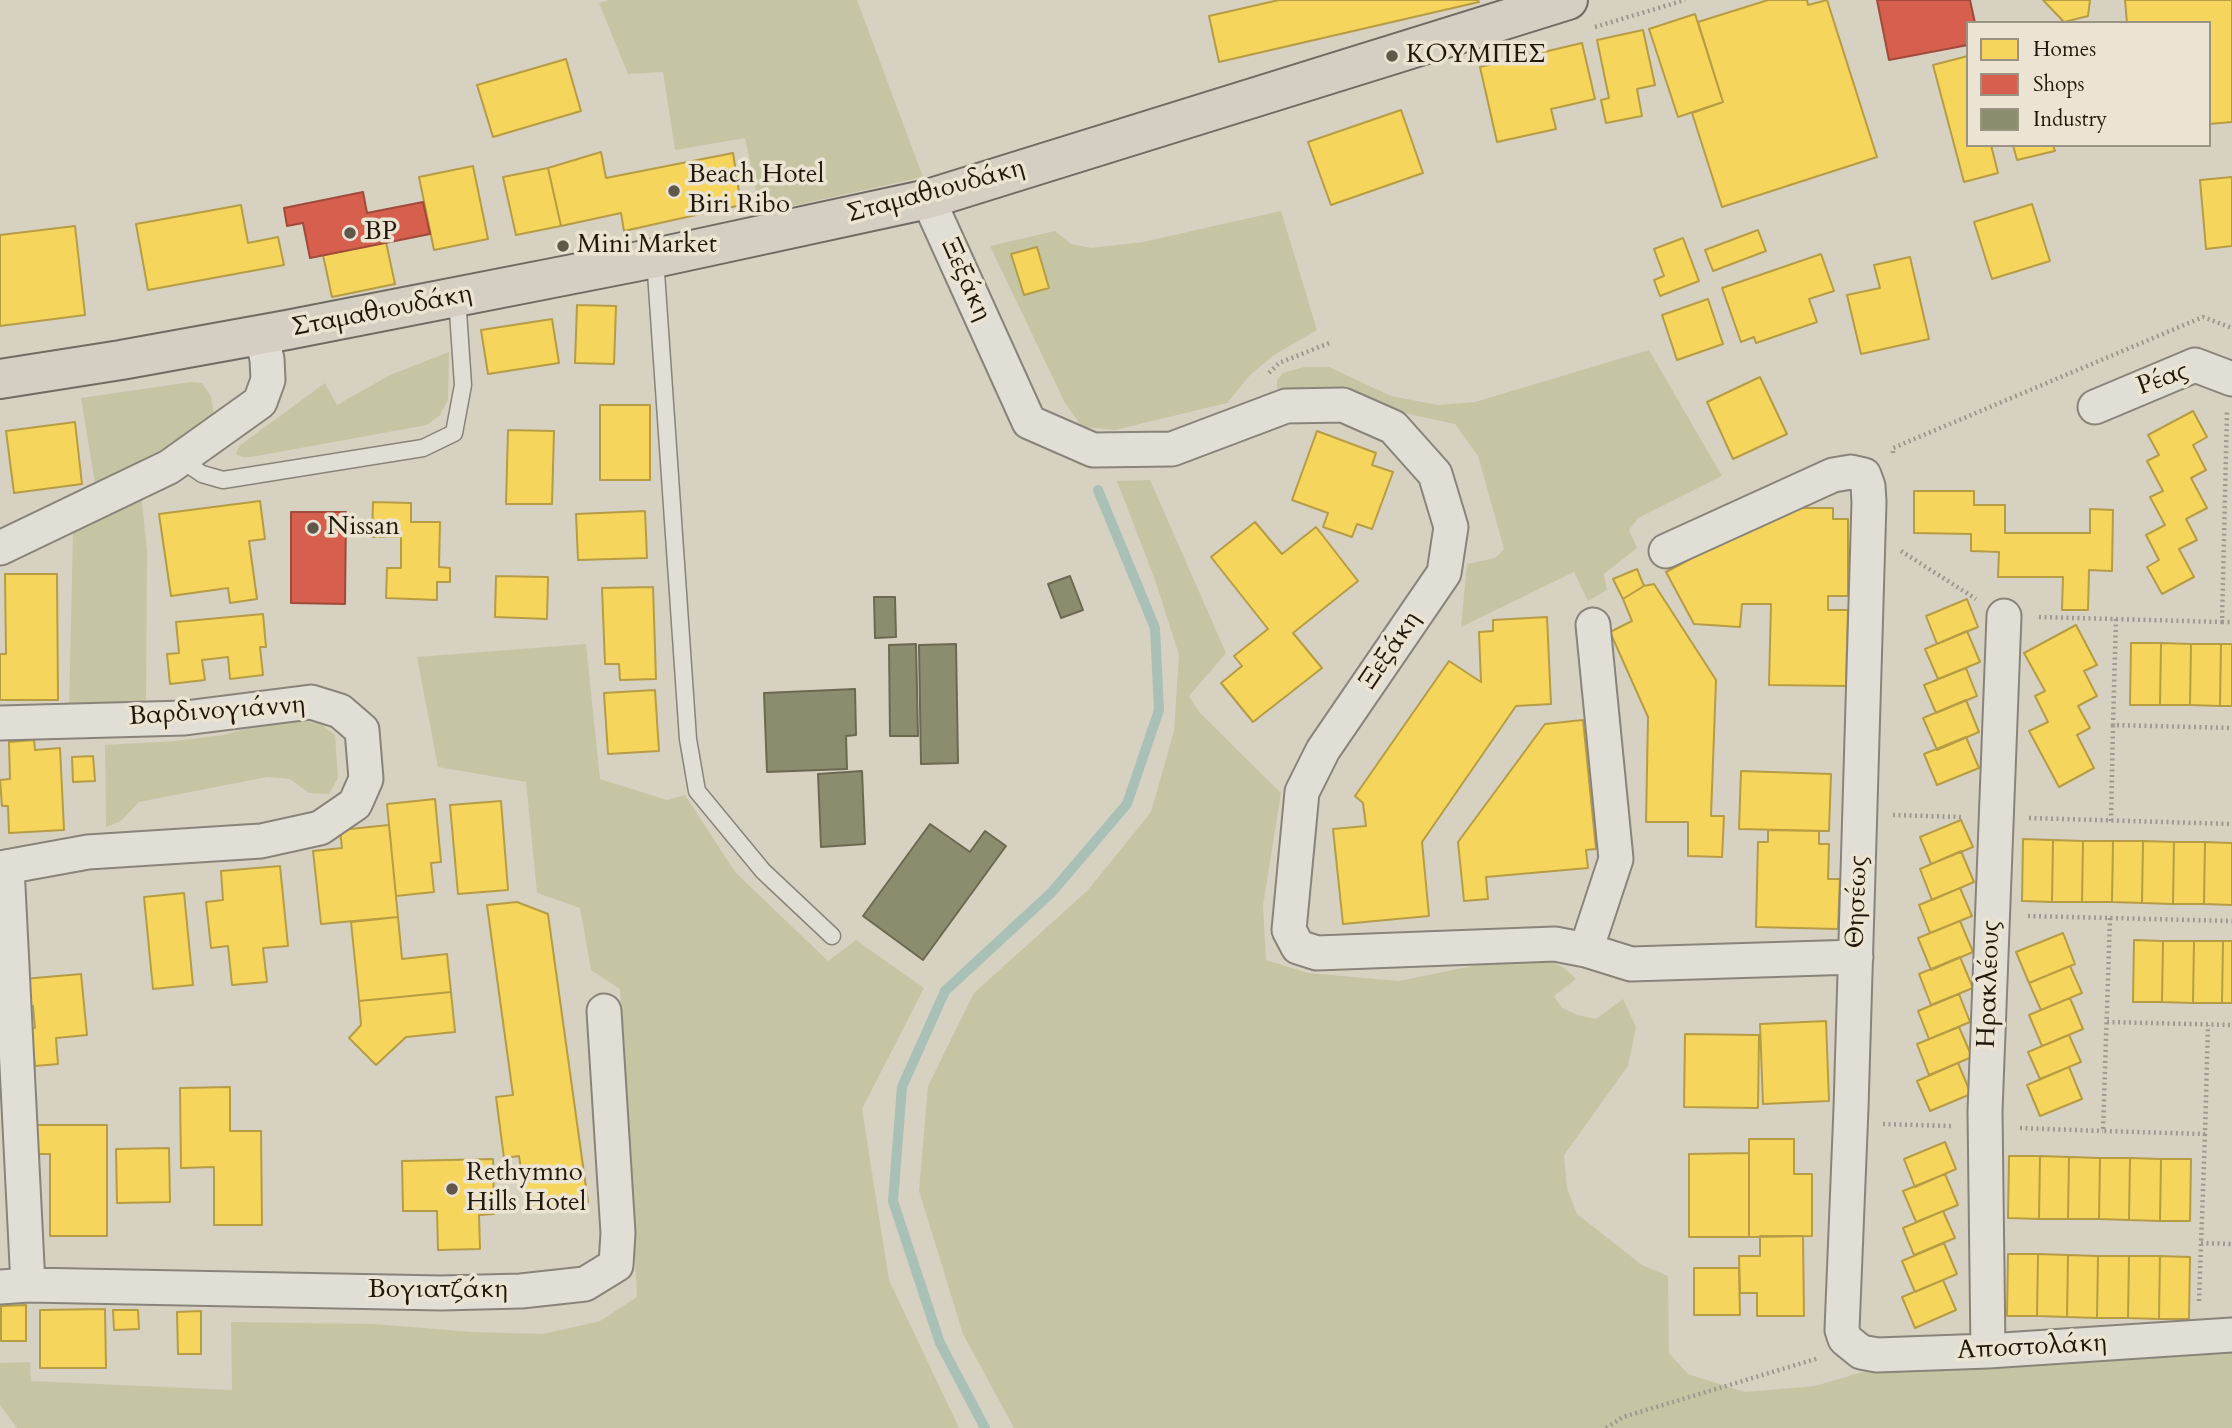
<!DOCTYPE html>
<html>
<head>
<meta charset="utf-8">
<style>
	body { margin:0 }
	#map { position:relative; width:2232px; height:1428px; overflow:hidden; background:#d7d1c2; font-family:Cardo,serif }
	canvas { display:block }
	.legend { position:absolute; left:1966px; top:21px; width:245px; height:126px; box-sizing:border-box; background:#ebe4d2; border:2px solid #9a9283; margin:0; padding:9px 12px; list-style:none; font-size:21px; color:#21170c }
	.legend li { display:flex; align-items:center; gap:14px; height:35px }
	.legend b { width:35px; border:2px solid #9a9283 }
</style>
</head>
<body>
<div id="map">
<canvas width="2232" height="1428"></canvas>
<ul class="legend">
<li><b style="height:19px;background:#f6d55c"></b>Homes</li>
<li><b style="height:19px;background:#d6604d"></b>Shops</li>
<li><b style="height:19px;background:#8c8c6e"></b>Industry</li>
</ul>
</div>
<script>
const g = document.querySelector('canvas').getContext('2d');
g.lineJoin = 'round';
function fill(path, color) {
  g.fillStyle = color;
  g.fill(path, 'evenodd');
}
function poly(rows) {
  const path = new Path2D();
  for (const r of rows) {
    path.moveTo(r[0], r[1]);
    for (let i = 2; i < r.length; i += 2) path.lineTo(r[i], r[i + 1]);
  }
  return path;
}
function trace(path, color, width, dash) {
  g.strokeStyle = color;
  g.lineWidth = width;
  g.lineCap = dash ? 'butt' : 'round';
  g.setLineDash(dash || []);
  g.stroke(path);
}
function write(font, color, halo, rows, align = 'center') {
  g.font = font + ' Cardo,serif';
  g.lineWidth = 7;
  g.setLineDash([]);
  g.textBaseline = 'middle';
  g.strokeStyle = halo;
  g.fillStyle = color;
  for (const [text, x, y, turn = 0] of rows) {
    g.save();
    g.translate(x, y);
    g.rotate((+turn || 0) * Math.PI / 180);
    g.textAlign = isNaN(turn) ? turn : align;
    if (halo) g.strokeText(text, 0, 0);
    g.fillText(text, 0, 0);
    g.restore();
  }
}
fill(poly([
	[608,0,857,0,923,177,761,213,745,138,675,150,663,72,628,74,599,3],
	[1281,211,1317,330,1274,355,1250,375,1227,403,1115,430,1082,427,1065,403,990,246,1055,231,1071,244,1091,248,1143,242],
	[1649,350,1722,476,1638,518,1629,530,1637,548,1604,574,1607,590,1588,601,1574,572,1461,627,1467,564,1495,558,1504,549,1478,456,1455,424,1394,411,1352,396,1277,388,1277,380,1283,373,1304,367,1329,367,1391,396,1438,405,1475,402],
	[449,352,448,400,440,415,427,425,251,457,242,457,236,454,239,446,325,383,337,405,390,375],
	[191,382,202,383,211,396,214,415,191,434,95,484,81,398],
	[1150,480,1226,653,1189,696,1200,713,1281,793,1263,906,1266,960,1308,973,1399,981,1492,962,1543,957,1564,968,1576,979,1554,996,1562,1008,1578,1015,1596,1019,1623,999,1636,1027,1628,1066,1564,1155,1567,1188,1577,1214,1642,1265,1668,1276,1669,1353,1688,1374,1745,1392,1815,1386,1873,1369,2114,1360,2232,1352,2232,1428,1014,1428,963,1334,919,1191,928,1086,974,993,1088,890,1151,812,1174,731,1179,655,1155,580,1117,481],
	[141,494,147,550,146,707,69,711,73,531],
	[586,644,600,779,667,800,685,795,735,872,828,961,856,940,924,988,862,1109,889,1280,959,1428,17,1428,0,1405,0,1363,30,1362,31,1381,232,1390,231,1322,374,1324,473,1332,543,1334,600,1321,637,1297,620,989,591,970,580,908,537,893,526,782,438,767,417,657],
	[307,721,322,725,335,735,338,778,329,794,309,793,290,779,267,777,139,802,121,821,106,827,105,745,175,741,223,735,272,722]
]), '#c5c5a4');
const homes = poly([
	[1279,0,1478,0,1479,2,1219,62,1209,16,1279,0],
	[1768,0,1807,0,1808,5,1827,0,1877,157,1722,207,1692,113,1723,102,1698,22,1768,0],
	[2043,0,2090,0,2088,16,2064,22,2043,0],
	[2125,0,2232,0,2232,122,2209,124,2209,23,2127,23,2125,0],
	[1695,14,1723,102,1678,117,1649,29,1695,14],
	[1643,30,1655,85,1637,89,1642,116,1606,123,1601,100,1609,98,1597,40,1643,30],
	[1582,43,1595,99,1551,109,1556,129,1497,142,1480,67,1582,43],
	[1968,56,1968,145,1991,145,1998,173,1964,182,1933,65,1968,56],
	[566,59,581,111,493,137,477,85,566,59],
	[1401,110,1423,173,1331,205,1308,142,1401,110],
	[2013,145,2053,145,2055,151,2017,160,2013,145],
	[601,152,606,178,733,153,741,205,624,231,621,213,561,226,548,168,601,152],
	[473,166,488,239,434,250,419,177,473,166],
	[548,168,561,226,516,235,503,177,548,168],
	[2232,177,2232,246,2206,249,2200,180,2232,177],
	[2032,204,2050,261,1992,279,1974,222,2032,204],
	[241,205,248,243,278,237,284,265,148,290,136,224,241,205],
	[75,226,85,315,0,326,0,235,75,226],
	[1758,230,1766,251,1713,271,1705,250,1758,230],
	[1683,238,1699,281,1660,296,1654,280,1664,276,1654,249,1683,238],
	[386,242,395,284,332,297,323,255,386,242],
	[1037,247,1049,288,1024,295,1011,254,1037,247],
	[1821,254,1834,291,1809,299,1817,322,1756,343,1754,337,1741,342,1722,288,1821,254],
	[1910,257,1929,339,1861,354,1847,295,1880,288,1874,265,1910,257],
	[1708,299,1723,344,1677,360,1662,315,1708,299],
	[577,305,616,306,614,364,575,363,577,305],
	[552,319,559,363,488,374,481,330,552,319],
	[1760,377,1787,434,1733,459,1707,402,1760,377],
	[600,405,650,405,650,480,600,480,600,405],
	[2193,411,2207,437,2193,445,2206,470,2191,478,2207,508,2186,519,2197,540,2179,549,2194,577,2162,594,2147,567,2159,560,2146,535,2165,525,2150,497,2163,491,2147,461,2159,455,2148,435,2193,411],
	[75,422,82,484,14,493,6,431,75,422],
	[508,430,554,431,552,504,506,504,508,430],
	[1317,431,1376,453,1372,465,1393,472,1372,529,1357,524,1352,537,1323,527,1328,513,1292,500,1317,431],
	[1914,491,1974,491,1974,505,2005,505,2005,533,2090,533,2090,509,2113,510,2112,571,2089,570,2088,610,2062,610,2063,577,1998,577,1999,552,1971,551,1971,534,1914,533,1914,491],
	[260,501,265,539,249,541,257,599,230,603,228,588,171,596,159,514,260,501],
	[373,502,411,503,411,522,440,522,439,567,450,568,450,582,437,582,437,600,386,598,387,568,401,568,401,537,372,537,373,502],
	[1785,508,1833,508,1833,519,1848,519,1848,596,1828,596,1828,610,1848,610,1846,686,1769,685,1771,604,1742,604,1740,627,1694,624,1666,572,1785,508],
	[645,511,647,558,578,560,576,514,645,511],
	[1255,522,1282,554,1316,527,1358,581,1293,633,1322,668,1253,722,1221,683,1242,666,1234,656,1268,629,1211,557,1255,522],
	[1637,569,1644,586,1623,599,1613,579,1637,569],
	[5,574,57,574,58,700,0,700,0,654,6,654,5,574],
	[496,576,548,577,547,619,495,617,496,576],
	[1654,584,1716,680,1711,816,1724,816,1722,857,1688,856,1688,822,1646,822,1648,717,1610,632,1632,621,1623,599,1644,586,1654,584],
	[653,587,656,679,620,680,619,664,605,664,602,588,653,587],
	[1967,599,1978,627,1937,644,1926,616,1967,599],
	[263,614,266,647,260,647,263,675,230,679,228,657,202,660,205,680,170,684,167,654,179,653,176,622,263,614],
	[1547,617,1551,704,1516,706,1422,842,1429,916,1343,924,1333,829,1366,826,1363,803,1355,796,1449,661,1481,682,1479,632,1493,631,1493,620,1547,617],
	[2076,625,2097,665,2084,671,2097,696,2078,706,2090,728,2077,735,2094,768,2059,787,2029,731,2048,722,2035,696,2045,691,2024,653,2076,625],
	[1967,631,1980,662,1938,679,1925,649,1967,631],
	[2131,643,2161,643,2160,705,2130,705,2131,643],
	[2161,643,2191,644,2190,705,2160,705,2161,643],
	[2191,644,2221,644,2220,706,2190,705,2191,644],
	[2221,644,2232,644,2232,706,2220,706,2221,644],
	[1966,668,1977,696,1936,713,1924,685,1966,668],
	[655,690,659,751,608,754,604,693,655,690],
	[1966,700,1979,732,1937,750,1923,718,1966,700],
	[1583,720,1596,849,1586,850,1588,868,1486,877,1488,899,1464,901,1458,842,1545,724,1583,720],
	[1966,737,1979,768,1937,785,1924,754,1966,737],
	[34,740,35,750,60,748,64,830,9,833,8,806,2,806,0,780,10,779,9,742,34,740],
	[93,756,95,781,73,782,72,757,93,756],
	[1741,771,1831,774,1829,831,1739,829,1741,771],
	[435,799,441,862,431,863,434,892,396,896,387,804,435,799],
	[501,801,508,890,458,894,450,805,501,801],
	[1961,820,1973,847,1931,864,1920,837,1961,820],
	[389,825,398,917,321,924,313,851,342,848,340,830,389,825],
	[1768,830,1819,831,1819,844,1829,844,1828,879,1840,879,1838,929,1756,927,1758,842,1768,842,1768,830],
	[2023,839,2053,840,2052,902,2022,901,2023,839],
	[2053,840,2083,841,2082,902,2052,902,2053,840],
	[2083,841,2113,841,2112,902,2082,902,2083,841],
	[2113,841,2143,841,2142,903,2112,902,2113,841],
	[2143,841,2174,842,2173,904,2142,903,2143,841],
	[2174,842,2205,842,2204,904,2173,904,2174,842],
	[2205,842,2232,843,2232,905,2204,904,2205,842],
	[1961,851,1974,882,1932,900,1920,869,1961,851],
	[280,866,288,946,263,948,267,982,232,985,228,946,211,948,206,902,223,900,221,871,280,866],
	[1960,888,1972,916,1930,933,1919,905,1960,888],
	[184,893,193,985,153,989,144,897,184,893],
	[517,902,548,914,588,1202,527,1211,519,1156,504,1158,496,1097,513,1095,487,905,517,902],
	[398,917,402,959,447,954,451,992,359,1001,351,922,398,917],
	[1960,921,1973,952,1931,970,1918,938,1960,921],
	[2063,933,2075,964,2029,983,2016,952,2063,933],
	[2134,940,2163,941,2162,1002,2133,1002,2134,940],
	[2163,941,2194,941,2193,1003,2162,1002,2163,941],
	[2194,941,2223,941,2222,1003,2193,1003,2194,941],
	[2223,941,2232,941,2232,1003,2222,1003,2223,941],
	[1960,957,1973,988,1931,1005,1919,974,1960,957],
	[2070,966,2082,993,2041,1010,2029,983,2070,966],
	[81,974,87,1035,56,1038,58,1064,35,1066,33,1048,27,1049,25,1030,35,1028,33,1006,26,1007,23,979,81,974],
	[451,992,455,1032,406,1037,376,1065,349,1038,361,1025,359,1001,451,992],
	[1959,994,1970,1022,1929,1039,1918,1011,1959,994],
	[2070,998,2083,1029,2042,1046,2029,1015,2070,998],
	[1826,1021,1829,1101,1763,1104,1760,1024,1826,1021],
	[1959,1027,1972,1057,1929,1075,1917,1044,1959,1027],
	[1685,1034,1759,1035,1758,1108,1684,1107,1685,1034],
	[2069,1035,2081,1062,2040,1079,2028,1052,2069,1035],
	[1958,1063,1971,1094,1930,1111,1917,1081,1958,1063],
	[2069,1067,2082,1099,2040,1116,2027,1085,2069,1067],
	[230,1087,230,1131,261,1131,262,1225,214,1225,214,1167,181,1168,180,1088,230,1087],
	[32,1125,107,1125,107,1236,50,1236,50,1154,32,1154,32,1125],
	[1749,1139,1794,1139,1794,1174,1812,1174,1812,1236,1749,1237,1749,1139],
	[1945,1142,1956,1169,1915,1187,1904,1159,1945,1142],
	[169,1148,170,1202,117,1203,116,1149,169,1148],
	[1749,1153,1749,1237,1689,1237,1689,1154,1749,1153],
	[2009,1156,2040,1156,2039,1219,2008,1218,2009,1156],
	[2040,1156,2069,1157,2068,1219,2039,1219,2040,1156],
	[2069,1157,2100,1158,2099,1219,2068,1219,2069,1157],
	[2100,1158,2130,1158,2129,1220,2099,1219,2100,1158],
	[2130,1158,2161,1159,2160,1221,2129,1220,2130,1158],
	[493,1159,494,1214,479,1215,480,1249,438,1250,437,1211,403,1211,402,1161,493,1159],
	[2161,1159,2191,1159,2190,1221,2160,1221,2161,1159],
	[1945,1174,1958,1205,1916,1222,1903,1191,1945,1174],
	[1943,1211,1955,1238,1914,1255,1903,1228,1943,1211],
	[1760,1236,1803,1236,1804,1316,1757,1316,1757,1293,1740,1293,1739,1256,1760,1256,1760,1236],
	[1944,1243,1957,1274,1915,1292,1902,1261,1944,1243],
	[2008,1254,2038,1254,2037,1316,2007,1316,2008,1254],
	[2038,1254,2068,1255,2067,1317,2037,1316,2038,1254],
	[2068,1255,2098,1256,2097,1318,2067,1317,2068,1255],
	[2098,1256,2129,1256,2128,1318,2097,1318,2098,1256],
	[2129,1256,2160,1256,2159,1319,2128,1318,2129,1256],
	[2160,1256,2190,1257,2189,1319,2159,1319,2160,1256],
	[1694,1268,1739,1268,1740,1315,1694,1315,1694,1268],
	[1943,1280,1956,1310,1915,1328,1902,1297,1943,1280],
	[26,1305,26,1341,1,1341,1,1306,26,1305],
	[105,1309,106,1368,40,1368,40,1310,105,1309],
	[113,1310,138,1310,139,1329,114,1330,113,1310],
	[201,1311,201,1354,178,1354,177,1312,201,1311]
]);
fill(homes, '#f6d55c');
trace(homes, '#b69c44', 2);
const shops = poly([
	[1877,0,1970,0,1975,23,1968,23,1968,45,1889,60,1877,0],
	[363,192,367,213,423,202,430,234,310,258,303,223,287,226,284,208,363,192],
	[291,512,346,512,345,604,291,603,291,512]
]);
fill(shops, '#d6604d');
trace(shops, '#a04a3a', 2);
const industry = poly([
	[1070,576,1083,610,1061,618,1048,584,1070,576],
	[874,597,895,597,896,637,875,638,874,597],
	[916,644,918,736,890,736,889,645,916,644],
	[956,644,958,763,921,764,919,645,956,644],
	[855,689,856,735,846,736,847,769,767,772,764,693,855,689],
	[862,771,865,844,821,847,818,774,862,771],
	[930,824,970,852,985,831,1006,846,923,960,863,916,930,824]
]);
fill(industry, '#8c8c6e');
trace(industry, '#6c6951', 2);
trace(poly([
	[985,1428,940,1343,893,1201,902,1087,945,991,1051,893,1127,804,1159,710,1155,628,1098,490]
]), '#a8c0b5', 10);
const service = poly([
	[655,258,688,739,697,791,763,871,832,936],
	[180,459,202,474,223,480,423,448,454,433,463,385,457,297]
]);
const minor = poly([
	[928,199,1029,422,1093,450,1172,449,1286,406,1343,405,1393,427,1435,474,1451,527,1444,573,1323,750,1302,792,1289,930,1298,947,1317,953,1555,944,1586,950,1631,964,1856,957],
	[2095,407,2195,365,2232,379],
	[0,548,169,467,260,402,268,380,267,359,261,335],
	[1666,551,1833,475,1851,472,1864,475,1868,486,1869,502,1851,1108,1842,1330,1845,1339,1861,1352,1877,1355,1988,1351,2232,1335],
	[0,723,185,718,311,702,340,711,362,730,366,779,355,804,320,828,261,841,88,852,0,868],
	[7,867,28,1285],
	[1586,950,1616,859,1593,625],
	[0,1287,28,1285,441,1293,521,1291,585,1284,616,1265,618,1233,604,1011],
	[1988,1351,1985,1111,2004,616]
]);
const primary = poly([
	[0,379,121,360,287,330,655,258,928,199,1568,0]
]);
trace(service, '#89847a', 19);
trace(minor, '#89847a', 37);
trace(primary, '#6f6b62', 42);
trace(poly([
	[1595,27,1685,0],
	[1269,373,1279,363,1332,342],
	[1893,453,1893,448,2203,317,2232,328],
	[1901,551,1976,599],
	[2039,617,2222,622,2227,411],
	[2116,619,2113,725,2232,728],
	[2222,622,2232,622],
	[1893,815,1961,817],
	[2029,818,2232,824],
	[2111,821,2113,725],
	[2028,916,2232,921],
	[2110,918,2103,1131,2205,1134,2208,1025],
	[2107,1022,2232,1025],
	[1883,1124,1952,1126],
	[2020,1128,2103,1131],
	[2201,1243,2232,1244],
	[2199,1301,2205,1134],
	[1606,1428,1623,1417,1819,1358]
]), '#9d9a92', 4.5, [2, 3.5]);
trace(service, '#e1ded6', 16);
trace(minor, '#e1ded6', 33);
trace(primary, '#d5cec2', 38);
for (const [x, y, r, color] of [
	[1392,56,7,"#61584c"],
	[674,191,7,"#61584c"],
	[350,233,7,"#61584c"],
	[563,246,7,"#61584c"],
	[313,528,7,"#61584c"],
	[452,1189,7,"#61584c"]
]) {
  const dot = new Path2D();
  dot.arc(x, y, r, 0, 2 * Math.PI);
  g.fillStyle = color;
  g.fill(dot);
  trace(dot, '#ebe4d2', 2.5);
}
write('26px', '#21170c', '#ebe4d2', [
	["ΚΟΥΜΠΕΣ",1406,56],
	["Beach Hotel",688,176],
	["Biri Ribo",688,206],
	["BP",364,233],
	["Mini Market",577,246],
	["Nissan",327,528],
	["Rethymno",466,1174],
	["Hills Hotel",466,1204]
], 'left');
write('26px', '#21170c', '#ebe4d2', [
	["Σταμαθιουδάκη",936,192,-15],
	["Ξεξάκη",965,280,66],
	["Σταμαθιουδάκη",382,312,-11],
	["Ρέας",2163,380,-20],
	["Ξεξάκη",1391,651,-56],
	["Βαρδινογιάννη",217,712,-4],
	["Θησέως",1858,902,-88],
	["Ηρακλέους",1990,984,-88],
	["Βογιατζάκη",438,1291],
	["Αποστολάκη",2032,1348,-3]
]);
</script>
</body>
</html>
